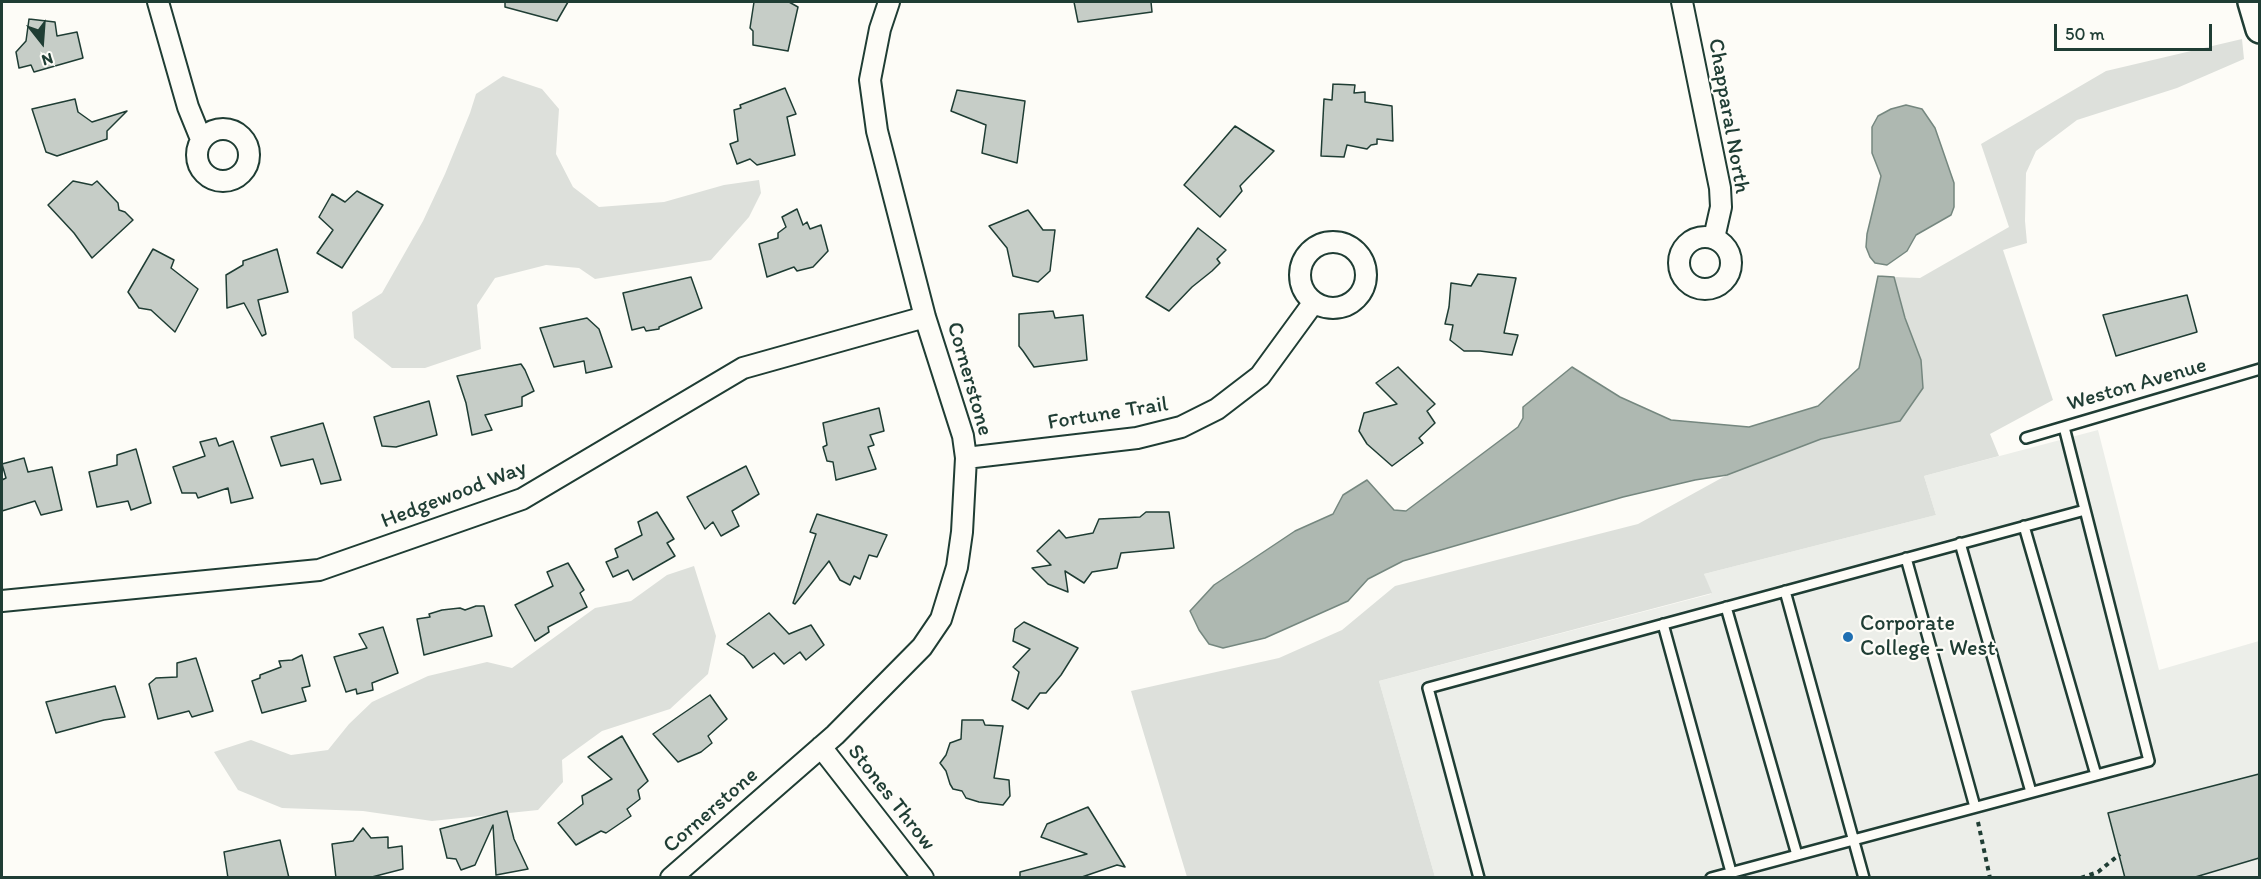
<!DOCTYPE html>
<html>
<head>
<meta charset="utf-8">
<style>
	body { margin:0 }
	#map { position:relative; width:2261px; height:879px; overflow:hidden; background:#fdfcf7; font-family:Itim,sans-serif }
	canvas { display:block }
	.frame { position:absolute; inset:0; border:3px solid #1f3d34; pointer-events:none }
	.north { position:absolute; left:12px; top:12px; width:60px; height:60px; -webkit-text-stroke:4px #fdfcf7; paint-order:stroke; rotate:163deg; font-size:16px; font-weight:700; line-height:24px; text-align:center; color:#1f3d34 }
	.north::after { content:''; display:block; margin:auto; width:21px; height:27px; background:#1f3d34; clip-path:polygon(50% 0,100% 100%,50% 72%,0 100%) }
	.scale { position:absolute; left:2054px; top:24px; width:158px; height:27px; box-sizing:border-box; border:3px solid #1f3d34; border-top:0; padding-left:8px; font-size:18px; line-height:21px; white-space:nowrap; color:#1f3d34; -webkit-text-stroke:4px #fdfcf7; paint-order:stroke }
</style>
</head>
<body>
<div id="map">
<canvas width="2261" height="879"></canvas>
<div class="frame"></div>
<div class="north">N</div>
<div class="scale">50 m</div>
</div>
<script>
const g = document.querySelector('canvas').getContext('2d');
g.lineJoin = 'round';
function fill(path, color) {
  g.fillStyle = color;
  g.fill(path, 'evenodd');
}
function poly(rows) {
  const path = new Path2D();
  for (const r of rows) {
    if (r.length === 3) {
      path.moveTo(r[0] + r[2], r[1]);
      path.arc(r[0], r[1], r[2], 0, 2 * Math.PI);
      continue;
    }
    path.moveTo(r[0], r[1]);
    for (let i = 2; i < r.length; i += 2) path.lineTo(r[i], r[i + 1]);
  }
  return path;
}
function trace(path, color, width, dash) {
  g.strokeStyle = color;
  g.lineWidth = width;
  g.lineCap = dash ? 'butt' : 'round';
  g.setLineDash(dash || []);
  g.stroke(path);
}
function write(font, color, halo, rows, align = 'center') {
  g.font = font + ' Itim,sans-serif';
  g.lineWidth = 4.5;
  g.setLineDash([]);
  g.textBaseline = 'middle';
  g.strokeStyle = halo;
  g.fillStyle = color;
  for (const [text, x, y, turn = 0] of rows) {
    g.save();
    g.translate(x, y);
    g.rotate((+turn || 0) * Math.PI / 180);
    g.textAlign = isNaN(turn) ? turn : align;
    if (halo) g.strokeText(text, 0, 0);
    g.fillText(text, 0, 0);
    g.restore();
  }
}
fill(poly([
	[2098,430,2159,670,2259,641,2259,877,1435,877,1379,681,1711,594,1704,574,1936,515,1924,476]
]), '#eceee9');
fill(poly([
	[2242,39,2244,59,2177,88,2077,120,2036,151,2026,173,2025,221,2027,243,2003,250,2053,400,1990,434,1999,456,1924,476,1936,515,1704,574,1712,593,1379,681,1435,877,1187,877,1131,691,1279,658,1342,630,1395,586,1638,524,1727,475,1821,439,1900,421,1923,388,1921,360,1905,318,1894,277,1920,278,2009,227,1981,144,2106,71],
	[503,76,542,89,559,109,556,154,573,187,599,207,664,202,724,185,759,180,761,193,749,217,711,260,595,279,579,268,546,265,495,278,477,305,481,349,425,368,392,368,354,338,352,312,382,293,423,221,445,174,470,113,476,94],
	[694,566,716,636,708,674,670,709,602,731,562,760,563,782,538,810,432,821,363,811,282,808,238,790,214,752,251,740,291,755,328,750,349,724,372,702,428,676,487,662,512,668,595,608,631,601,667,575]
]), '#dde0db');
const water = poly([
	[1906,105,1922,109,1935,128,1954,183,1954,207,1951,215,1916,235,1907,251,1887,265,1875,263,1870,257,1866,247,1867,234,1881,176,1872,153,1872,127,1878,116,1891,109,1906,105],
	[1878,276,1894,277,1905,318,1921,360,1923,388,1900,421,1821,439,1727,475,1695,480,1623,497,1403,561,1368,579,1348,601,1265,638,1223,648,1209,644,1199,630,1190,611,1214,585,1295,531,1333,514,1343,495,1367,480,1394,510,1406,511,1518,427,1523,418,1523,407,1572,367,1620,397,1671,420,1749,427,1818,406,1859,368,1878,276]
]);
fill(water, '#aeb8b1');
trace(water, '#75877f', 1.5);
const building = poly([
	[505,2,568,2,557,21,505,7,505,2],
	[754,2,789,2,798,7,788,51,753,45,753,31,750,28,754,2],
	[1074,2,1151,2,1152,12,1078,22,1074,2],
	[29,19,55,22,57,36,77,32,83,58,34,72,31,65,19,68,16,52,26,41,29,19],
	[1333,84,1355,85,1354,93,1365,92,1365,102,1392,106,1393,141,1377,139,1377,144,1371,145,1367,149,1347,145,1344,157,1321,156,1324,99,1332,100,1333,84],
	[785,88,796,114,787,117,795,155,757,165,750,159,737,164,730,144,738,141,734,110,741,108,740,105,785,88],
	[957,90,1025,101,1017,163,982,153,986,125,951,111,957,90],
	[75,99,78,112,92,122,127,111,107,131,107,139,57,156,46,152,32,109,75,99],
	[1235,126,1274,151,1240,186,1242,191,1220,217,1184,185,1235,126],
	[73,181,92,185,97,181,118,203,119,210,125,212,133,220,92,258,74,233,48,205,73,181],
	[357,191,383,205,342,268,317,253,333,230,319,217,332,194,345,202,357,191],
	[797,209,803,225,807,222,810,229,821,225,828,251,813,267,797,271,794,267,767,277,759,244,778,238,778,233,786,227,782,217,797,209],
	[1028,210,1043,230,1055,230,1050,271,1038,282,1013,276,1007,248,989,226,1028,210],
	[1198,228,1226,250,1217,259,1220,263,1212,271,1192,287,1169,311,1146,297,1198,228],
	[153,249,174,260,171,268,198,289,175,332,151,310,139,308,128,292,153,249],
	[277,249,288,292,258,300,266,334,262,336,244,303,227,308,226,275,243,265,243,261,277,249],
	[1478,274,1516,278,1504,333,1518,335,1512,355,1480,351,1464,351,1450,340,1453,325,1445,324,1449,307,1451,283,1471,286,1478,274],
	[691,277,702,308,659,327,659,329,646,331,644,327,632,330,623,293,691,277],
	[2187,295,2197,332,2116,356,2103,315,2187,295],
	[1053,311,1055,318,1083,315,1087,360,1034,367,1023,351,1019,346,1019,314,1053,311],
	[587,318,599,329,612,367,586,373,584,361,554,367,540,328,587,318],
	[521,364,525,370,534,391,522,397,522,406,485,415,492,430,472,435,466,403,457,376,521,364],
	[1398,367,1435,404,1427,411,1435,423,1419,438,1423,443,1392,466,1367,444,1359,431,1364,413,1397,404,1376,383,1398,367],
	[429,401,437,435,396,447,382,446,374,417,429,401],
	[879,408,884,431,870,435,874,445,868,447,876,469,836,480,833,462,827,461,823,447,827,445,823,423,879,408],
	[323,423,341,480,321,484,313,459,281,466,271,437,323,423],
	[216,438,219,446,233,441,253,498,231,503,228,488,198,498,196,493,182,493,173,467,205,456,200,442,216,438],
	[136,449,151,503,131,510,128,501,97,507,89,472,117,465,117,455,136,449],
	[24,458,28,472,52,467,62,510,41,515,35,501,2,511,2,480,6,478,2,464,24,458],
	[746,466,759,494,732,511,739,526,721,536,713,522,705,529,687,497,746,466],
	[657,512,674,539,667,543,675,556,633,580,628,570,613,577,606,562,618,557,615,549,642,535,638,522,657,512],
	[1146,512,1169,512,1174,548,1121,553,1117,568,1092,572,1084,583,1065,571,1068,592,1048,584,1032,568,1051,565,1037,551,1059,530,1066,538,1093,533,1099,519,1140,517,1146,512],
	[817,514,887,535,877,557,869,555,860,579,854,576,850,585,840,580,829,561,795,604,793,603,816,534,810,532,817,514],
	[568,563,584,590,580,593,587,607,548,627,549,632,535,641,515,605,553,586,547,572,568,563],
	[476,606,484,606,492,636,424,655,417,619,430,617,429,614,442,610,460,608,465,610,476,606],
	[769,613,789,634,811,625,824,645,806,660,800,652,784,664,774,653,753,668,744,656,727,644,769,613],
	[1024,622,1078,648,1061,675,1046,693,1040,693,1028,709,1012,700,1019,672,1013,667,1030,649,1013,641,1015,629,1024,622],
	[383,627,398,673,372,683,373,690,357,694,356,689,346,692,334,657,367,648,359,634,383,627],
	[302,655,310,686,302,688,306,701,262,713,252,681,260,678,260,675,281,667,279,661,292,660,302,655],
	[196,658,213,711,192,717,189,711,158,719,149,684,156,678,177,677,177,663,196,658],
	[115,686,125,717,104,720,56,733,46,702,115,686],
	[710,695,727,719,708,736,712,743,701,752,678,762,653,734,710,695],
	[962,720,983,720,985,725,1003,726,994,778,1009,780,1010,796,1003,805,979,802,966,798,962,791,953,789,950,784,946,771,940,763,946,755,950,743,961,739,962,720],
	[622,736,648,781,638,790,640,799,627,809,631,816,606,833,601,831,576,845,558,823,583,804,582,796,612,779,588,757,622,736],
	[2259,774,2259,858,2192,878,2125,878,2108,813,2259,774],
	[1088,807,1125,867,1117,865,1079,878,1020,878,1020,872,1087,854,1041,837,1047,824,1088,807],
	[507,811,514,839,528,869,496,875,493,825,475,865,461,870,456,859,447,858,440,829,507,811],
	[363,828,371,838,388,837,388,848,402,846,403,869,368,878,336,878,332,844,353,841,363,828],
	[280,840,289,878,228,878,224,852,280,840]
]);
fill(building, '#c6cdc7');
trace(building, '#1f3d34', 1.5);
const lane = poly([
	[2026,438,2260,369],
	[2024,526,2096,775],
	[1960,543,2031,792],
	[1906,558,1975,807],
	[1785,591,1864,878],
	[1726,607,1797,855],
	[1663,624,1731,872],
	[1479,878,1428,688,2085,510],
	[1711,878,2149,761,2064,427]
]);
const street = poly([
	[158,2,188,107,201,139],
	[1682,2,1720,188,1721,207,1714,238],
	[223,155,26],
	[1705,263,26],
	[1333,275,33],
	[966,458,1137,438,1181,427,1217,409,1260,376,1314,302],
	[2,601,319,570,522,499,743,368,925,317],
	[821,747,923,878],
	[671,878,835,735,922,647,941,619,957,567,962,532,966,458,963,436,925,317,877,131,870,80,880,29,889,2]
]);
const secondary = poly([
	[2252,2,2260,29]
]);
trace(lane, '#1f3d34', 14);
trace(street, '#1f3d34', 24);
trace(secondary, '#1f3d34', 32);
trace(poly([
	[1978,822,1990,878],
	[2081,878,2098,872,2120,854]
]), '#1f3d34', 4, [4.5, 4.5]);
trace(lane, '#fdfcf7', 9);
trace(street, '#fdfcf7', 20);
trace(secondary, '#fdfcf7', 27);
for (const [x, y, r, color] of [
	[1848,637,6,"#1f6fb2"]
]) {
  const dot = new Path2D();
  dot.arc(x, y, r, 0, 2 * Math.PI);
  g.fillStyle = color;
  g.fill(dot);
  trace(dot, '#fdfcf7', 2);
}
write('22px', '#1f3d34', '#fdfcf7', [
	["Chapparal North",1728,116,80],
	["Cornerstone",969,379,74],
	["Weston Avenue",2137,385,-16],
	["Fortune Trail",1108,414,-9],
	["Hedgewood Way",454,495,-21],
	["Stones Throw",891,798,52],
	["Cornerstone",711,811,-41]
]);
write('22px', '#1f3d34', '#fdfcf7', [
	["Corporate",1860,624],
	["College - West",1860,649]
], 'left');
</script>
</body>
</html>
